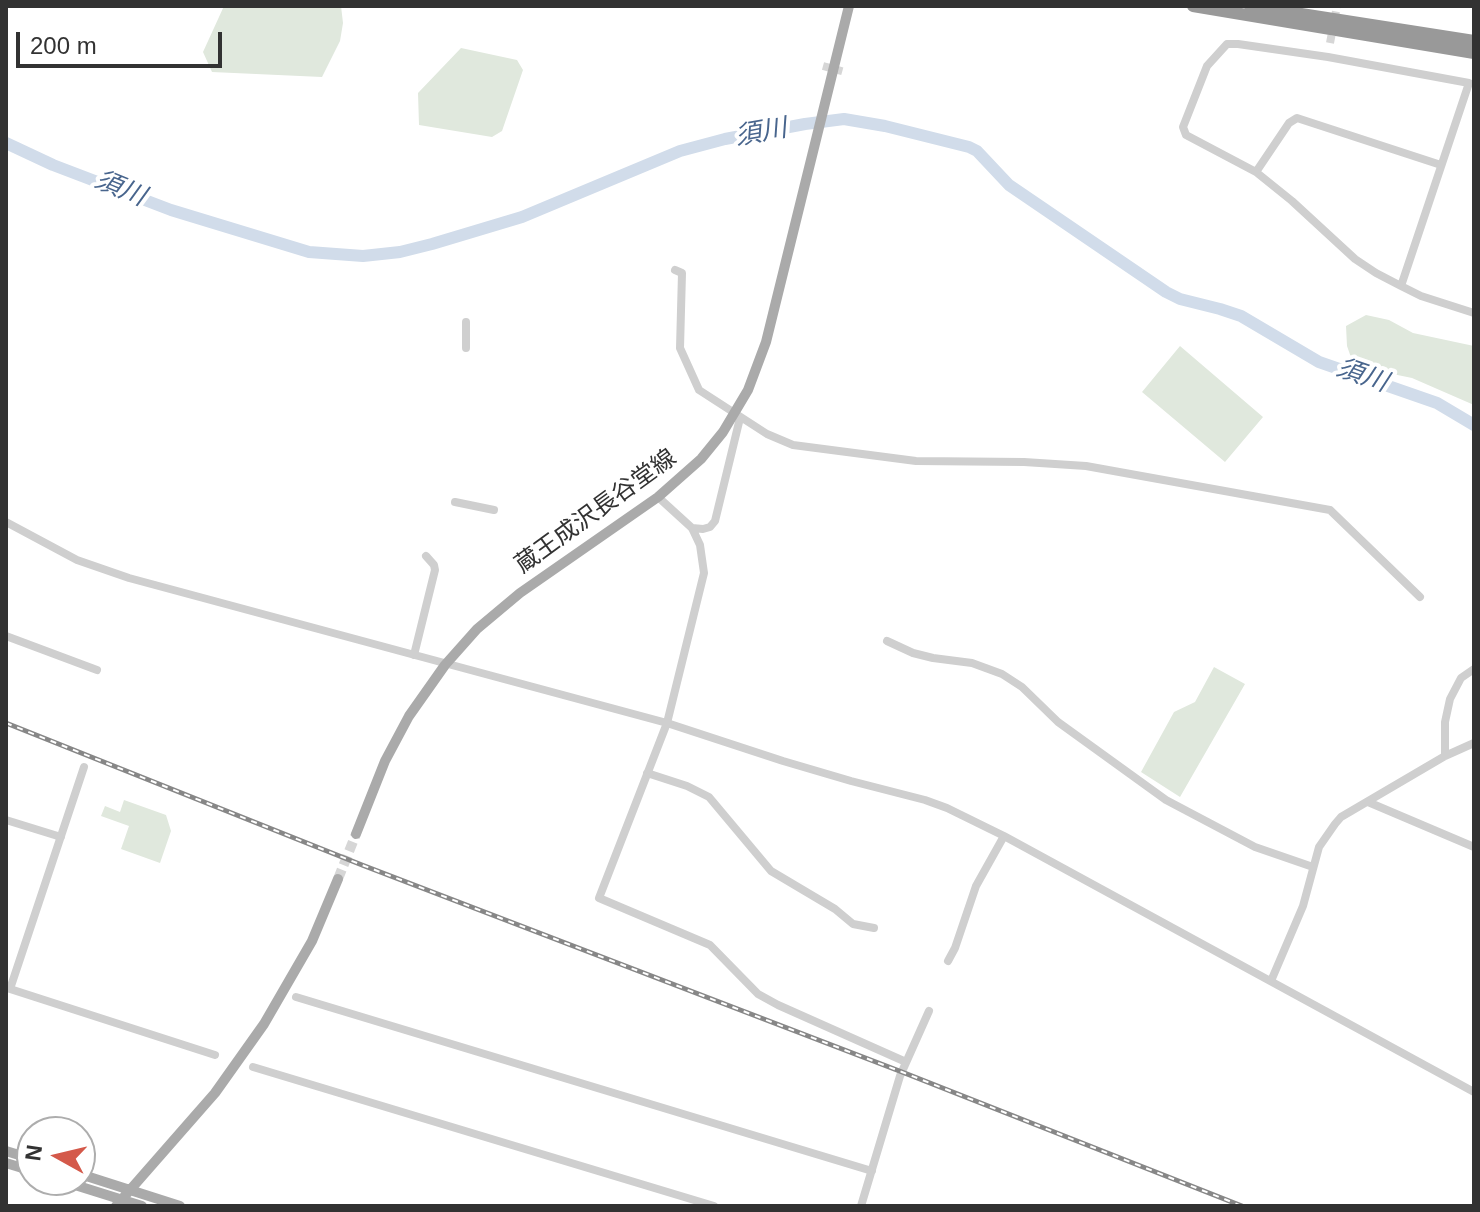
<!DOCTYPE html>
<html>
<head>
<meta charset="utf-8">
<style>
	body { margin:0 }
	#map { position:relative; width:1480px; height:1212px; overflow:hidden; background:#fff; font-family:Helvetica,sans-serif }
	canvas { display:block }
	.frame { position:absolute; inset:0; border:8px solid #323232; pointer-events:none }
	.north { position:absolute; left:16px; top:1116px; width:80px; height:80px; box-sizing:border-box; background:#fff; border:2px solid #adadad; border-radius:50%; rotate:278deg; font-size:22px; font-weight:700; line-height:32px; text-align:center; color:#323232 }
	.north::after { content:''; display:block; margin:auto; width:28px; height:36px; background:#d4594a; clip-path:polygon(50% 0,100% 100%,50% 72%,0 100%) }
	.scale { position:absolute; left:16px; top:32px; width:206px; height:36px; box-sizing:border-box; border:4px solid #323232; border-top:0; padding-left:10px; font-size:24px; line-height:28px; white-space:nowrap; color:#323232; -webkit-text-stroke:6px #fff; paint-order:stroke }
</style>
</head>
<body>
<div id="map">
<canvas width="1480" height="1212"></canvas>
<div class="frame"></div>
<div class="north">N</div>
<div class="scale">200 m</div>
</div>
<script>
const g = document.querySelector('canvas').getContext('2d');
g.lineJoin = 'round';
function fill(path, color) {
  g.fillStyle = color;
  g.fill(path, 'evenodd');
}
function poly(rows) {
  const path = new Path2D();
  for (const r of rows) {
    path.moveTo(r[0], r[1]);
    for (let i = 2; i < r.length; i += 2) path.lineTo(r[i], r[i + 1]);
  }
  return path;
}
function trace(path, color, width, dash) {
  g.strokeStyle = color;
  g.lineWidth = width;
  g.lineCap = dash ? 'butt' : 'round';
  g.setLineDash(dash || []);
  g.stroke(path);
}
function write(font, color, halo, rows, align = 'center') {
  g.font = font + ' Helvetica,"Noto Sans JP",sans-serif';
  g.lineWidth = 8;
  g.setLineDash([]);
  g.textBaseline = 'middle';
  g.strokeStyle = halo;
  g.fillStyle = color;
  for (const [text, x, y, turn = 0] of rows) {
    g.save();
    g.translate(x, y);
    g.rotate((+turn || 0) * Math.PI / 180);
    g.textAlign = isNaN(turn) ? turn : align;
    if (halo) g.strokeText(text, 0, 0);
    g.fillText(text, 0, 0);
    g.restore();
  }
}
fill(poly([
	[224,6,341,6,343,23,340,41,322,77,212,72,203,52],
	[461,48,517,60,523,70,502,131,492,137,419,125,418,93],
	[1366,315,1389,320,1413,333,1474,346,1474,405,1412,378,1354,366,1347,346,1346,326],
	[1180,346,1263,417,1225,462,1142,392],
	[1214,667,1245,684,1180,797,1141,772,1174,712,1195,702],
	[124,800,166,815,171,831,160,863,121,849,129,826,101,816,105,806,120,812]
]), '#e0e8dd');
trace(poly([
	[6,143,53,165,171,210,309,252,363,256,400,252,432,244,522,217,680,151,725,139,805,124,844,119,885,126,969,147,977,151,1009,185,1166,292,1180,299,1220,309,1241,316,1319,362,1437,403,1474,425]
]), '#d1dcea', 12);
trace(poly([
	[1330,43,1337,6],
	[823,66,845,72]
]), '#d6d6d6', 8, [8, 4]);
trace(poly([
	[338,879,356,834]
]), '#d6d6d6', 10, [10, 5]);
trace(poly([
	[1256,172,1289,123,1297,118,1441,165],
	[675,270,682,273,680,348,699,390,767,434,793,445,916,461,1024,462,1086,466,1330,510,1420,597],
	[1401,286,1469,83,1328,57,1238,44,1227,44,1207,66,1183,127,1186,135,1256,172,1292,201,1355,259,1376,273,1401,286,1421,296,1474,313],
	[466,322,466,348],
	[658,497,692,528,700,545,704,573,667,723,599,898,710,945,758,994,778,1005,906,1062],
	[455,502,494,510],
	[6,522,77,560,129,578,667,723,783,761,851,781,925,800,947,808,1004,836,1474,1092],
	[692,528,703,529,710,527,715,521,740,418],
	[6,636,97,670],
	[887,641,913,653,933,658,972,663,1002,674,1022,687,1058,722,1166,800,1255,847,1313,867],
	[414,655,435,570,434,565,426,556],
	[1445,756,1445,722,1450,699,1461,678,1474,669],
	[647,773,687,786,709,797,771,871,835,909,853,924,874,928],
	[1368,802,1474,847],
	[6,820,61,837],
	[948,961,955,948,976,886,1004,836],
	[1271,981,1303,906,1319,847,1335,824,1341,817,1445,756,1474,743],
	[7,988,215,1055],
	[10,989,84,767],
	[296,997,872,1171],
	[253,1067,714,1206],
	[861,1206,900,1076,929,1011]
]), '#cfcfcf', 8);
trace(poly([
	[356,834,385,761,409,716,445,665,477,629,520,593,658,497,701,459,723,432,748,390,766,342,849,6],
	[6,1151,32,1159],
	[6,1163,32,1171],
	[80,1174,180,1206],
	[59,1180,142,1206],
	[116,1206,215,1093,264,1024,312,941,338,879]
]), '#aaa', 10);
trace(poly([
	[1193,6,1474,53],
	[1250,6,1474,41]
]), '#999', 12);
const rail = poly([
	[6,723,362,865,902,1072,1242,1206]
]);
trace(rail, '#878787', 5);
trace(rail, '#fff', 2, [6]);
write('24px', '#323232', '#fff', [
	["蔵王成沢長谷堂線",596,512,-36]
]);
write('italic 26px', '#48658d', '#fff', [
	["須川",761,133,-10],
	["須川",120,189,22],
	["須川",1362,376,19]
]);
</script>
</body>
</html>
